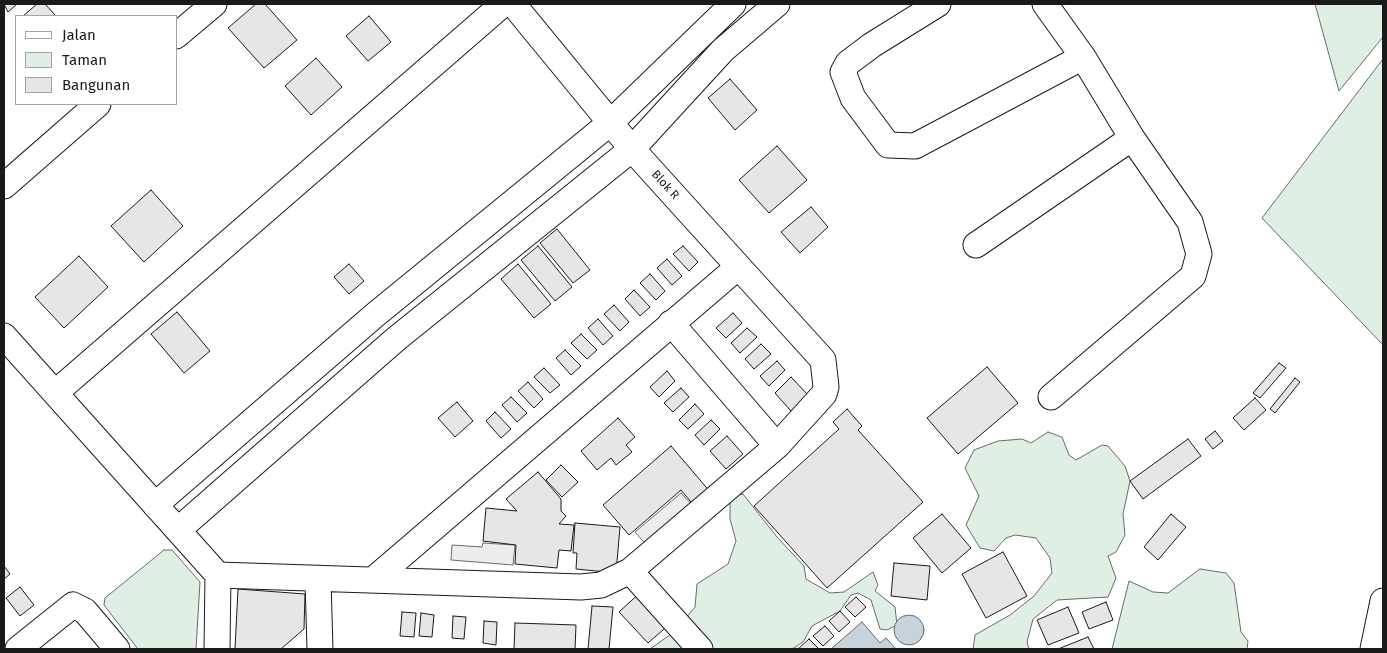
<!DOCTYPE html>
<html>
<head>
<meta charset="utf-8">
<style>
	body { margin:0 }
	#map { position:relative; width:1387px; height:653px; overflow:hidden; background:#fff; font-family:"Fira Sans",sans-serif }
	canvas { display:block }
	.frame { position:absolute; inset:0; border:5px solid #1a1a1a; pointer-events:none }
	.legend { position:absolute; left:15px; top:15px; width:162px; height:90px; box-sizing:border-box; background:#fff; border:1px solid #a3a3a3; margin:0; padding:6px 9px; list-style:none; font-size:15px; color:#1a1a1a }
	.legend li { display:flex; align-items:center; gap:10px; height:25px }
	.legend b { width:25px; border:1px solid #a3a3a3 }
</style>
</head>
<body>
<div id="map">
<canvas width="1387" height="653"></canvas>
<div class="frame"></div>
<ul class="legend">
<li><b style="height:6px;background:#fff"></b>Jalan</li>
<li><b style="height:14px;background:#e0efe3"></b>Taman</li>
<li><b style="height:14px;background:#e6e6e6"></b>Bangunan</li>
</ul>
</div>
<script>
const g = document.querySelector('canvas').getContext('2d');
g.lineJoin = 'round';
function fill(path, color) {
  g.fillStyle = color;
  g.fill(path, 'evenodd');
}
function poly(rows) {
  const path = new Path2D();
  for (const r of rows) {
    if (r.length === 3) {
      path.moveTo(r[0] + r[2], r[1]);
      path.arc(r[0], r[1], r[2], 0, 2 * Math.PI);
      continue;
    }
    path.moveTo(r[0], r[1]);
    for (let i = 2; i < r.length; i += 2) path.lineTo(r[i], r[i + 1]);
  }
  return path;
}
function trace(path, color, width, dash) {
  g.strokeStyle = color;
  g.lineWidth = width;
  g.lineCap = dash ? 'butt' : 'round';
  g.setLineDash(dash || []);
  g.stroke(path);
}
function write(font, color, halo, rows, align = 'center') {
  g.font = font + ' "Fira Sans",sans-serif';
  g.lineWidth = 4;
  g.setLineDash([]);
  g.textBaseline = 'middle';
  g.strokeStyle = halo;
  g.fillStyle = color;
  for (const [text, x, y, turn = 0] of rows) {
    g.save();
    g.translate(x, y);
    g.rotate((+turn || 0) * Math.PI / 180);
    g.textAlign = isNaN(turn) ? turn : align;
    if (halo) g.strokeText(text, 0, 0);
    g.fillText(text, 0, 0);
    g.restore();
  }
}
const green = poly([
	[1315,4,1383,4,1383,37,1339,91,1315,4],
	[1383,59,1383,345,1262,218,1383,59],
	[1048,432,1062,437,1069,455,1076,460,1102,445,1108,446,1125,466,1130,481,1123,514,1125,535,1116,552,1108,556,1116,578,1108,597,1057,600,1033,619,1027,642,1029,649,973,649,975,635,1010,615,1034,596,1052,573,1050,558,1036,538,1015,535,1006,538,994,551,980,548,966,525,979,496,965,468,974,450,998,441,1022,439,1031,443,1048,432],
	[743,494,777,537,804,566,806,579,830,593,844,592,873,572,878,585,875,591,895,607,897,625,887,630,880,629,871,600,858,593,851,595,840,611,812,626,803,642,792,649,650,649,674,632,695,607,697,584,728,564,736,541,730,519,730,496,743,494],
	[164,550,172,550,200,582,196,649,138,649,104,605,105,598,164,550],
	[1200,569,1226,573,1234,583,1241,632,1248,641,1247,649,1112,649,1129,581,1153,592,1168,593,1200,569]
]);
fill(green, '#e0efe3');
trace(green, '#6a6a6a', 1);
const parking = poly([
	[681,493,694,507,648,547,635,532,681,493],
	[483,543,515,545,513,565,451,560,452,545,482,547,483,543]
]);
fill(parking, '#ededed');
trace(parking, '#6a6a6a', 1);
const water = poly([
	[909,630,15],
	[862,622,880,643,886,638,896,649,831,649,862,622]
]);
fill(water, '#c6d2dc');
trace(water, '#6a6a6a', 1);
const building = poly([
	[4,4,17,4,8,12,4,4],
	[37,4,45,4,56,16,23,16,37,4],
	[256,4,265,4,297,40,264,68,228,28,256,4],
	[369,16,391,42,368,61,346,36,369,16],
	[316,58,342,87,311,115,285,86,316,58],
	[730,79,757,110,735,130,708,98,730,79],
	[777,146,807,180,769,213,739,180,777,146],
	[151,190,183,226,144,262,111,226,151,190],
	[811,207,828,227,800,253,781,232,811,207],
	[557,229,590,270,573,283,540,243,557,229],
	[538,246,572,287,555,301,521,260,538,246],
	[683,246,698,262,689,271,673,254,683,246],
	[79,256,108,287,64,328,35,297,79,256],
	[667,259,682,276,672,285,657,268,667,259],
	[349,264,364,281,349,294,334,277,349,264],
	[518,264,551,304,534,318,501,279,518,264],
	[650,274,665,291,656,300,640,283,650,274],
	[634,290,650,307,640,316,625,299,634,290],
	[614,305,629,322,620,331,604,314,614,305],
	[177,312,210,351,184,373,151,334,177,312],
	[733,313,742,323,726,338,716,328,733,313],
	[598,319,613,336,603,345,588,328,598,319],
	[747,328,757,337,740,353,731,343,747,328],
	[581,334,597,350,587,359,571,343,581,334],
	[761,344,771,354,754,369,745,359,761,344],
	[565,350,581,366,571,375,556,358,565,350],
	[777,361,785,370,769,386,760,376,777,361],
	[1279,363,1286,368,1260,398,1253,393,1279,363],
	[987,367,1018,403,958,454,927,418,987,367],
	[544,368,560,385,550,393,534,377,544,368],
	[667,371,675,381,659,397,650,387,667,371],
	[791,377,808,395,791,411,775,393,791,377],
	[1295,378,1300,382,1275,413,1270,409,1295,378],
	[528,382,543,399,534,408,518,391,528,382],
	[681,388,689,397,673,412,664,403,681,388],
	[511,397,527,413,517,422,502,405,511,397],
	[1255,398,1266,410,1244,430,1233,418,1255,398],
	[457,402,473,421,455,437,438,418,457,402],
	[695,404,704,414,688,429,679,420,695,404],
	[847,409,862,426,858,430,923,502,827,588,754,506,839,429,833,422,847,409],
	[495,412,511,429,501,438,486,421,495,412],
	[618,418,635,437,626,445,632,452,616,465,611,458,597,470,581,451,618,418],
	[711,420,720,429,704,445,695,435,711,420],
	[1215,431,1223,441,1213,449,1205,439,1215,431],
	[727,436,743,454,726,469,710,451,727,436],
	[1188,439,1201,456,1143,499,1130,481,1188,439],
	[671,446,712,494,696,508,681,490,629,535,603,505,671,446],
	[561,465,578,482,562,497,546,480,561,465],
	[538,472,561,499,561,511,566,516,559,524,574,525,571,551,559,550,557,568,515,564,516,545,483,541,486,508,517,511,506,499,538,472],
	[942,514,971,548,942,573,913,538,942,514],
	[1171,514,1186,527,1158,560,1144,547,1171,514],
	[575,523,620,527,616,573,576,569,577,553,573,553,575,523],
	[1003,552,1027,596,986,618,962,574,1003,552],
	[894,563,930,566,927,600,891,596,894,563],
	[4,566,10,574,4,579,4,566],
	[20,587,34,605,20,616,6,598,20,587],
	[238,589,305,594,304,629,281,649,235,649,238,589],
	[643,590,672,622,648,643,619,612,643,590],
	[856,597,866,607,855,617,845,607,856,597],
	[1106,602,1113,620,1089,629,1082,612,1106,602],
	[592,606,613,607,609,649,588,649,592,606],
	[1068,607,1079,633,1048,645,1037,620,1068,607],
	[840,611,850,622,839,632,829,621,840,611],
	[402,612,416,613,414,637,400,636,402,612],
	[421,613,434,615,432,637,419,636,421,613],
	[453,616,466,617,464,639,452,638,453,616],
	[484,621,497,622,496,645,483,643,484,621],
	[515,623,576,625,575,649,514,649,515,623],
	[825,626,834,636,823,646,813,636,825,626],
	[1088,637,1094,649,1058,649,1088,637],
	[809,639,819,649,798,649,809,639]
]);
fill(building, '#e6e6e6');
trace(building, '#1a1a1a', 1);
const minor = poly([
	[938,4,872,45,848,63,843,72,853,98,888,145,915,146,1083,57],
	[1045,4,1083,57,1132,138,1190,222,1199,254,1193,276,1051,397],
	[176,36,214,4],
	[4,186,98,104],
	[976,245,1132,138],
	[671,323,777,446],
	[4,336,218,575,217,649],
	[55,393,503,4],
	[155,505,375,315,610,123,733,4],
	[178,530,396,339,632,149,723,50,777,4],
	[630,571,700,649],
	[218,575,581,587,601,585,630,571,777,446,824,394,826,387,823,360,632,149,513,4],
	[374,579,738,267],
	[318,580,320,649],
	[18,649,73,605,85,611,117,649],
	[1373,649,1383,601]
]);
trace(minor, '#1a1a1a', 27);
trace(minor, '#fff', 25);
write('12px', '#1a1a1a', '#fff', [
	["Blok R",665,185,48]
]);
</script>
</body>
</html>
